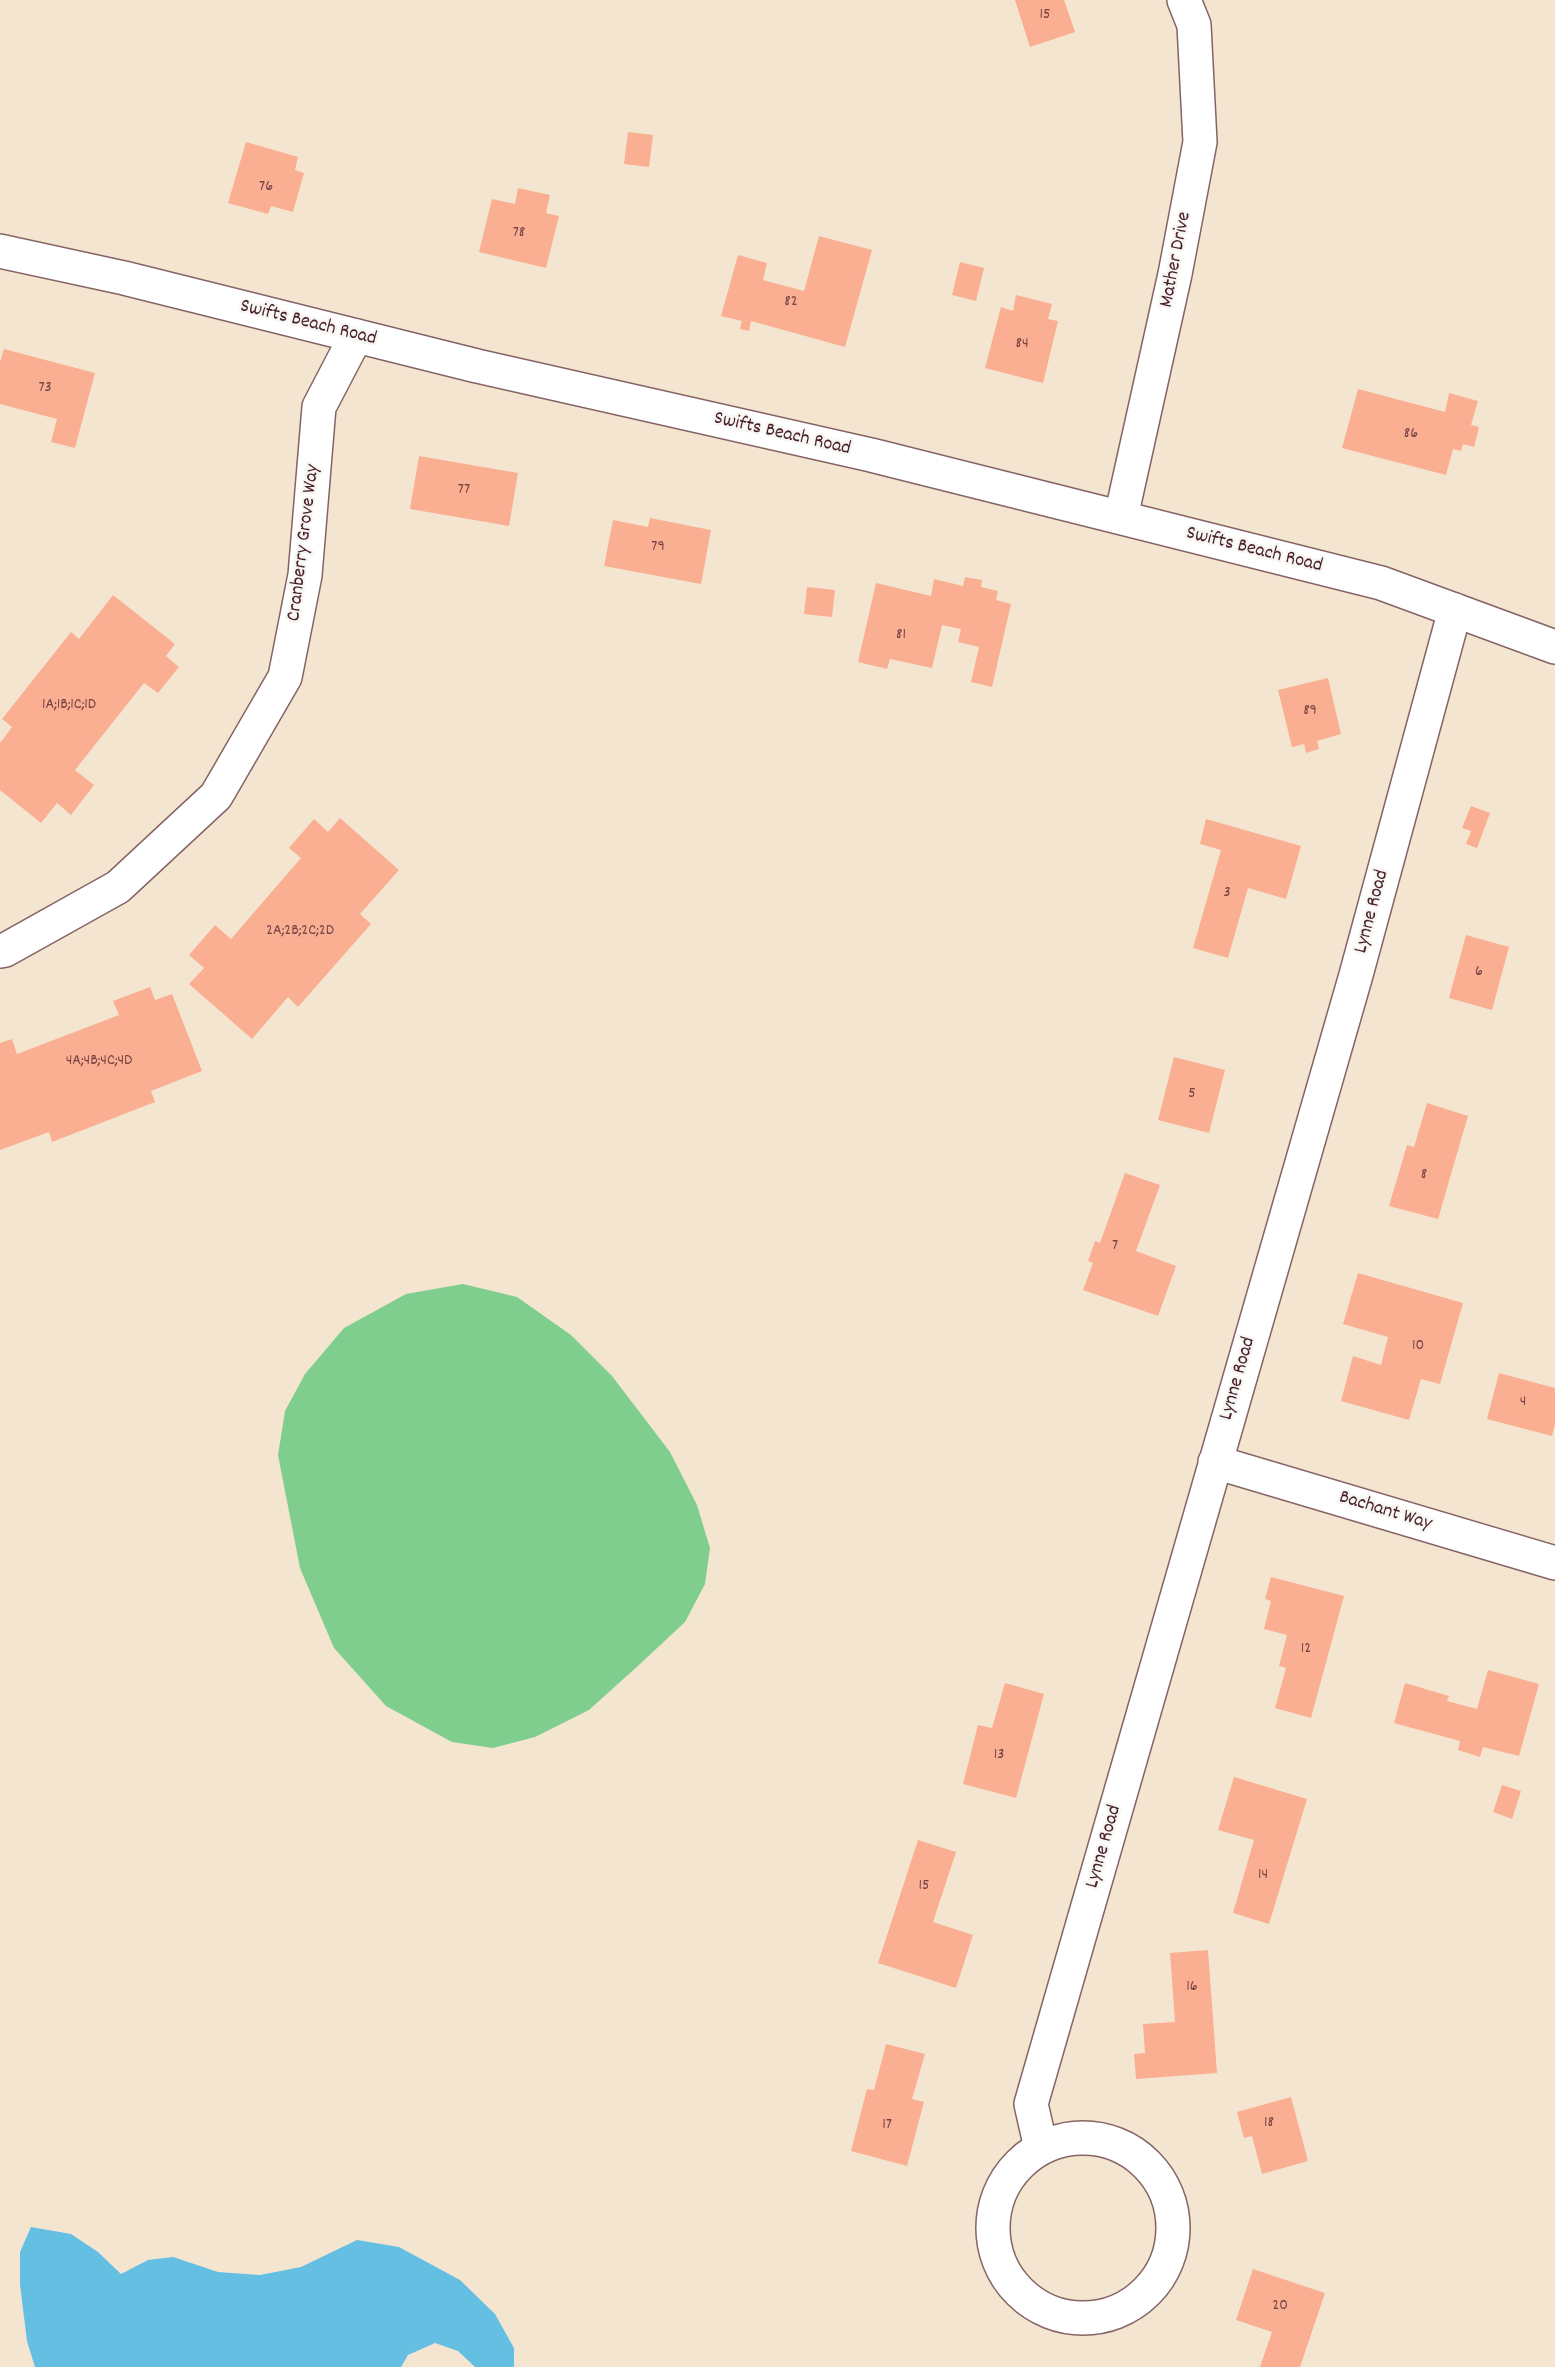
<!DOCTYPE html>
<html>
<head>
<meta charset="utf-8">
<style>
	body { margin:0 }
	canvas { display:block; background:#f4e5d0 }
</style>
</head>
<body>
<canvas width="1555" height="2367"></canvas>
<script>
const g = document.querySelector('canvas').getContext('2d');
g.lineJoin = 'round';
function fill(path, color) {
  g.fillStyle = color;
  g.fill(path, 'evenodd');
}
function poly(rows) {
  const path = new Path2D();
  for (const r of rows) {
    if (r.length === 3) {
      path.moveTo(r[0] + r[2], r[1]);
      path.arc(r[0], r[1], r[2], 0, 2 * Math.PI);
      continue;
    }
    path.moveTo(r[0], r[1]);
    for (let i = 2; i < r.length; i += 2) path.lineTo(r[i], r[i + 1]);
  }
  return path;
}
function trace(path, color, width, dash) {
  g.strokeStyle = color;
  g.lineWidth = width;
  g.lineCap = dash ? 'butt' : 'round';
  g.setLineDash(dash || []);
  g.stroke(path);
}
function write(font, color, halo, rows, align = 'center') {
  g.font = font + ' Dekko,sans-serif';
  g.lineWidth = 5;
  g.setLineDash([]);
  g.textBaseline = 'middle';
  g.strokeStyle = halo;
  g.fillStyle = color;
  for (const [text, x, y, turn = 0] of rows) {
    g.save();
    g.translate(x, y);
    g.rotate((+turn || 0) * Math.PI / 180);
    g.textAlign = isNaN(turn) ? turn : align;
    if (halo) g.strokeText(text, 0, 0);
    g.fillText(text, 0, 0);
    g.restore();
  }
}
fill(poly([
	[463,1284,517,1297,571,1335,612,1376,670,1452,697,1505,710,1548,705,1584,685,1622,640,1664,589,1710,535,1737,493,1748,452,1742,386,1706,334,1648,300,1568,278,1455,285,1411,305,1374,344,1328,406,1294]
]), '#80ce8d');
fill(poly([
	[31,2227,71,2234,98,2252,121,2274,148,2260,173,2257,218,2272,260,2275,301,2267,357,2240,399,2247,460,2280,495,2314,514,2348,514,2367,475,2367,458,2351,435,2343,408,2355,401,2367,35,2367,27,2341,20,2285,20,2252]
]), '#65bfe3');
fill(poly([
	[1015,0,1064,0,1075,32,1030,47],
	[628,132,653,135,649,167,624,164],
	[246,142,298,157,295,170,304,173,293,212,271,206,268,214,228,203],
	[518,188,550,195,546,213,559,216,546,268,479,252,492,199,515,204],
	[819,236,872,250,845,347,751,321,749,331,740,329,742,321,721,316,738,255,767,263,763,280,804,291],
	[960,262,984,268,976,301,952,295],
	[1016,295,1052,304,1048,319,1058,321,1043,383,985,368,1001,307,1013,311],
	[4,349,95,373,75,448,51,442,57,419,0,404,0,362],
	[1358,389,1445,412,1449,393,1478,401,1471,425,1479,427,1474,447,1463,444,1461,451,1453,449,1446,475,1342,448],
	[419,456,518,473,509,526,410,509],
	[650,518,711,530,701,584,604,566,613,520,648,527],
	[965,577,982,580,981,587,998,591,996,600,1011,604,992,687,971,682,979,647,958,642,961,629,942,625,932,668,890,659,887,669,858,662,876,583,931,596,934,579,963,586],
	[807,587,835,590,832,617,804,614],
	[113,595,175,644,166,656,179,667,158,693,144,683,75,770,94,785,71,815,57,803,41,823,0,790,0,743,12,727,2,719,71,632,79,639],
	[1328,678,1341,734,1317,741,1319,749,1306,753,1304,744,1292,747,1278,690],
	[1471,806,1490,813,1477,848,1466,844,1471,831,1462,828],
	[340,818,399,870,360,914,371,924,298,1007,288,997,252,1039,189,984,204,968,189,955,215,925,231,939,301,858,289,848,314,819,328,832],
	[1206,819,1301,846,1286,899,1248,888,1228,958,1193,948,1221,850,1200,844],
	[1466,935,1509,947,1492,1010,1449,998],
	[150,987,155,1000,172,994,202,1071,151,1091,155,1102,52,1142,49,1132,0,1150,0,1043,12,1039,17,1054,119,1015,113,1001],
	[1174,1057,1225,1070,1209,1133,1158,1120],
	[1427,1103,1468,1116,1438,1219,1389,1206,1407,1145,1414,1147],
	[1125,1173,1160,1185,1136,1251,1176,1266,1158,1316,1083,1290,1093,1263,1088,1261,1095,1241,1100,1243],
	[1358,1273,1463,1303,1440,1384,1421,1379,1409,1420,1341,1401,1353,1356,1381,1365,1388,1337,1343,1324],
	[1499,1373,1555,1388,1555,1424,1552,1436,1487,1419],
	[1271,1577,1344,1596,1311,1718,1275,1708,1286,1668,1279,1666,1287,1635,1264,1629,1271,1601,1265,1599],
	[1488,1670,1539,1684,1519,1756,1483,1747,1480,1757,1458,1750,1460,1741,1394,1723,1405,1683,1449,1696,1447,1701,1477,1709],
	[1005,1683,1044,1694,1016,1798,963,1784,978,1725,992,1728],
	[1234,1777,1307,1799,1269,1924,1233,1913,1254,1840,1218,1830],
	[1502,1785,1521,1791,1512,1819,1493,1812],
	[918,1840,956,1852,933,1922,973,1935,956,1988,878,1963],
	[1208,1950,1217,2073,1136,2079,1134,2054,1145,2053,1143,2024,1175,2022,1170,1953],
	[886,2044,925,2054,912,2099,924,2102,907,2166,851,2151,867,2089,874,2090],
	[1291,2097,1308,2161,1262,2174,1252,2136,1244,2138,1237,2112],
	[1253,2269,1325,2293,1300,2367,1260,2367,1272,2332,1236,2320]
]), '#faaf92');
const minor = poly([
	[1121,517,1175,274,1200,142,1194,25,1184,0],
	[0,951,5,950,118,887,216,796,285,677,305,575,319,407,356,336],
	[1215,1462,1555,1563],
	[1083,2228,90],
	[1041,2148,1031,2104,1356,975,1455,610]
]);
const tertiary = poly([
	[0,251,124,278,477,366,871,455,1381,583,1555,647]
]);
trace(minor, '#866465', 36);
trace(tertiary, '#866465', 36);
trace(minor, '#fff', 33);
trace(tertiary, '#fff', 33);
write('16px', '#764345', null, [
	["15",1045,16],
	["76",266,188],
	["78",519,234],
	["82",791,303],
	["84",1022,345],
	["73",45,389],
	["86",1411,435],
	["77",464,491],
	["79",658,548],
	["81",901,636],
	["1A;1B;1C;1D",69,706],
	["89",1310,712],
	["3",1227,894],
	["2A;2B;2C;2D",300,932],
	["6",1479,973],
	["4A;4B;4C;4D",99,1062],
	["5",1192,1095],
	["8",1424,1176],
	["7",1115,1247],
	["10",1418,1347],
	["4",1523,1403],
	["12",1306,1650],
	["13",999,1756],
	["14",1263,1876],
	["15",924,1887],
	["16",1192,1988],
	["18",1269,2124],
	["17",887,2126],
	["20",1280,2307]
]);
write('20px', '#4a1f2b', '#f6f6f2', [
	["Mather Drive",1177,260,-79],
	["Swifts Beach Road",308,324,14],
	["Swifts Beach Road",782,435,13],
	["Cranberry Grove Way",305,543,-83],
	["Swifts Beach Road",1254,551,14],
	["Lynne Road",1373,912,-75],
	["Lynne Road",1239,1379,-74],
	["Bachant Way",1385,1512,17],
	["Lynne Road",1105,1847,-74]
]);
</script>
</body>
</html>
